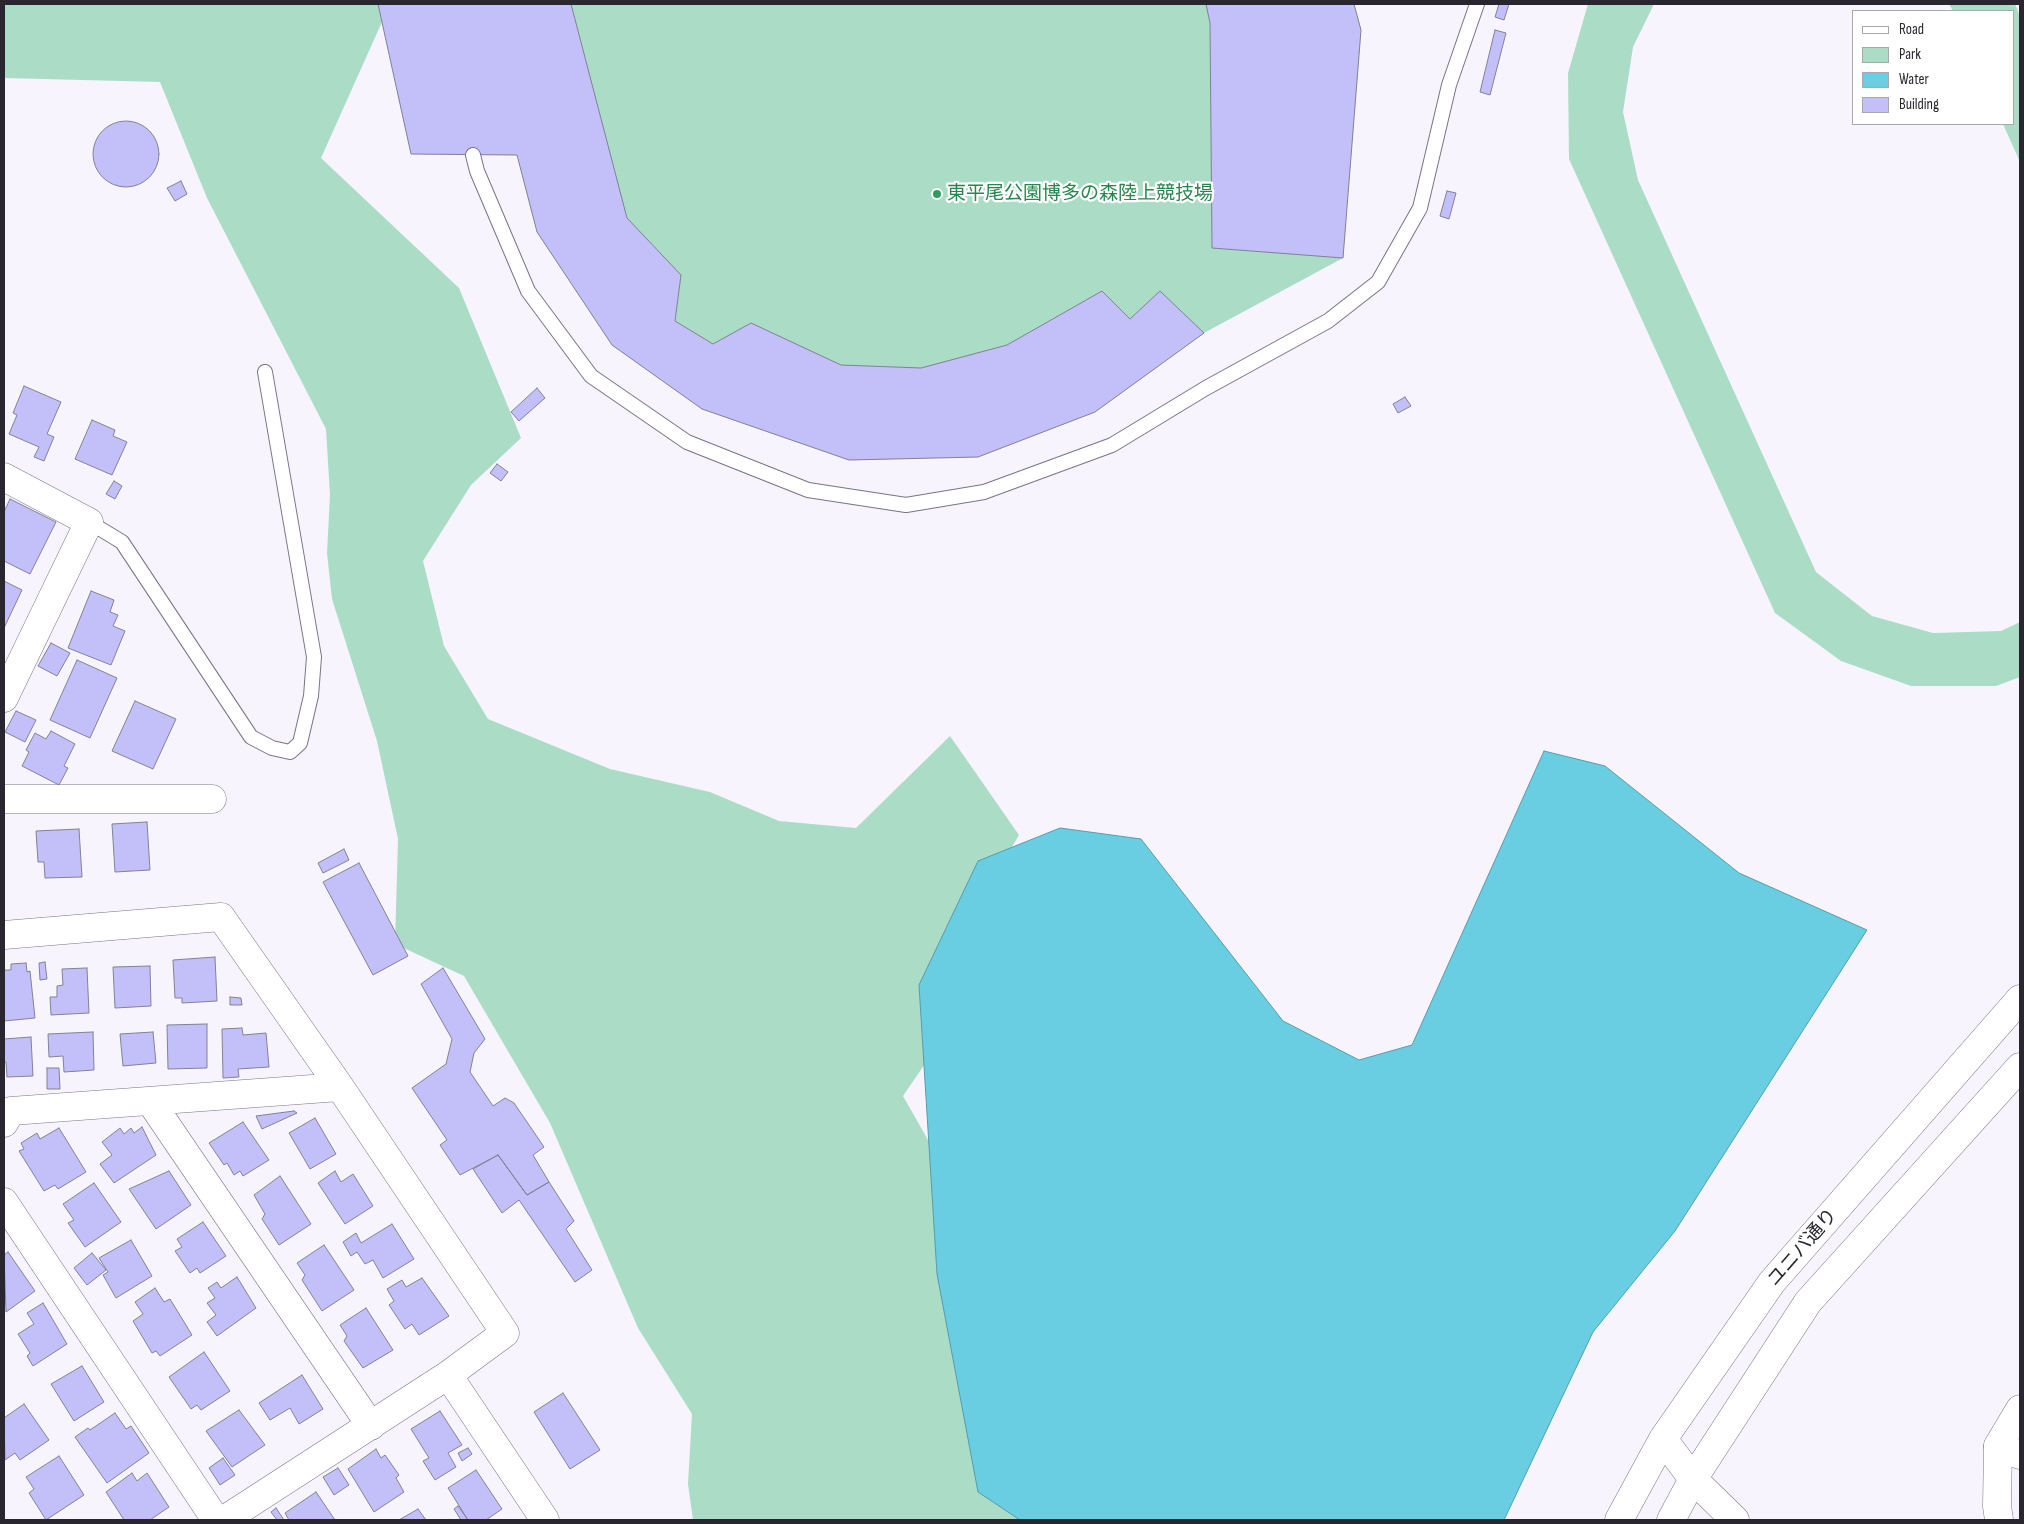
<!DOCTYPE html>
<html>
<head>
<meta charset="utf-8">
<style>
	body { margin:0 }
	#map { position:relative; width:2024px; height:1524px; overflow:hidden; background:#f7f4fe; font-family:"Sofia Sans Condensed",sans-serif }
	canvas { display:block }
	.frame { position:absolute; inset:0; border:5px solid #29262f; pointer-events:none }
	.legend { position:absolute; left:1852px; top:10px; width:162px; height:115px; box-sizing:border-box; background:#fff; border:1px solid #a9a8ac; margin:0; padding:6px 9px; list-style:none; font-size:15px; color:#29262f }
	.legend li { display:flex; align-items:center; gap:10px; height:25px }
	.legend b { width:25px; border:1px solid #a9a8ac }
</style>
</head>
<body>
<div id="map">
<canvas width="2024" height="1524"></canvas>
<div class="frame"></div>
<ul class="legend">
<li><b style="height:6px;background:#fff"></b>Road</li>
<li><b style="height:14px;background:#abddc6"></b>Park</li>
<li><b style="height:14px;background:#6acee3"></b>Water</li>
<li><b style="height:14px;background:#c3bff8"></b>Building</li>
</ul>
</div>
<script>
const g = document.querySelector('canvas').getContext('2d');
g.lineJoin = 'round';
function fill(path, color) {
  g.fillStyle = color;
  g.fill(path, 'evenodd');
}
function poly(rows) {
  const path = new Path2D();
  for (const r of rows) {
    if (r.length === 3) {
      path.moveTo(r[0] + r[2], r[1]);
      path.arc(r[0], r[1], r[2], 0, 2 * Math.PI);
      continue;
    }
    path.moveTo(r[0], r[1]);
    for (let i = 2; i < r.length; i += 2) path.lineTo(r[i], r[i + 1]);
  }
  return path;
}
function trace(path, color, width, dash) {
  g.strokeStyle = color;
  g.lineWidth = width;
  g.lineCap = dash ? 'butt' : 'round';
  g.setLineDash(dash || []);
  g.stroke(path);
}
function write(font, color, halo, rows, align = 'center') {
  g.font = font + ' "Sofia Sans Condensed","Noto Sans JP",sans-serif';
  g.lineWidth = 4.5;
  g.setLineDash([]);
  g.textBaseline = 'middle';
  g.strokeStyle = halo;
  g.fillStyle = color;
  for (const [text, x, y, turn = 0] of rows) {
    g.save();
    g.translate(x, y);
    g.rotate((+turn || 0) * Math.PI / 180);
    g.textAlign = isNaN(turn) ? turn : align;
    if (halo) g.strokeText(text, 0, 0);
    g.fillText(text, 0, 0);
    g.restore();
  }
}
fill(poly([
	[4,4,1354,4,1361,30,1343,258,1204,333,1095,412,978,457,849,460,702,409,612,345,537,232,517,155,411,154,382,22,321,158,459,288,521,438,471,485,423,561,444,646,488,719,610,769,710,792,779,821,856,828,950,736,1019,835,954,946,944,1036,903,1096,969,1212,1021,1496,1019,1520,693,1520,688,1484,692,1414,638,1328,550,1123,464,976,395,944,398,839,377,741,332,599,327,553,330,495,326,429,207,198,160,82,4,78],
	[1588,4,1654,4,1633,47,1623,112,1638,180,1816,572,1872,616,1933,633,2001,631,2020,622,2020,677,1996,686,1911,686,1841,661,1775,613,1569,159,1568,73],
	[1949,4,2015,4,2020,16,2020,162,2003,124,2013,124,2013,11,1953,11]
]), '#abddc6');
const water = poly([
	[1544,751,1605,766,1739,873,1867,930,1675,1231,1593,1332,1504,1520,1020,1520,978,1492,937,1274,919,985,978,861,1060,828,1141,839,1283,1021,1359,1060,1412,1045,1544,751]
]);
fill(water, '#6acee3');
trace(water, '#569cad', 1);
const building = poly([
	[378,4,571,4,627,218,681,275,675,321,713,344,751,323,841,365,921,368,1007,345,1102,291,1130,319,1160,291,1204,333,1095,412,978,457,849,460,702,409,612,345,537,232,517,155,411,154,378,4],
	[1206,4,1354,4,1361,30,1343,258,1212,248,1210,23,1206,4],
	[1499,4,1509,4,1504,20,1495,17,1499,4],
	[1495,30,1506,33,1490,95,1480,92,1495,30],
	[126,154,33],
	[181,181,187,194,175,201,167,188,181,181],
	[1447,191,1456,193,1449,219,1440,216,1447,191],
	[24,386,61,402,47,434,54,437,44,461,34,457,39,447,9,434,17,415,13,413,24,386],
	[537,388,545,398,519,421,511,412,537,388],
	[1405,397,1411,406,1398,413,1393,404,1405,397],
	[92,420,115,430,113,436,127,442,112,475,75,459,92,420],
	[497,464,508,472,501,481,490,473,497,464],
	[114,481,122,486,115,499,106,494,114,481],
	[10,499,56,522,30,574,4,561,4,512,10,499],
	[4,581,22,590,4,628,4,581],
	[91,591,114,600,110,612,118,615,113,626,125,631,111,665,68,648,91,591],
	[51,643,70,653,57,676,38,666,51,643],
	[77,660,117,678,90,738,50,720,77,660],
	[135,701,176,719,153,769,112,751,135,701],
	[16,711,36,720,25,742,5,732,16,711],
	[51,731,75,744,64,766,68,768,59,785,22,766,29,752,26,750,35,733,46,739,51,731],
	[147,822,150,870,115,872,112,824,147,822],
	[79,829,82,877,45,878,44,862,38,862,36,831,79,829],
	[344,849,349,860,323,873,318,863,344,849],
	[359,863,408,956,373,975,323,882,359,863],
	[215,957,217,1001,182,1003,182,998,175,998,173,960,215,957],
	[45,962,47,979,40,980,39,963,45,962],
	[26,963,27,972,30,971,35,1018,4,1021,4,970,11,970,11,964,26,963],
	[150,966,151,1006,115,1008,113,967,150,966],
	[87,968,89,1013,51,1015,50,997,57,997,57,986,63,985,62,969,87,968],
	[443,968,485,1039,474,1053,470,1072,493,1106,505,1098,514,1103,544,1147,533,1155,549,1182,527,1195,498,1155,460,1175,440,1145,447,1140,412,1088,446,1064,452,1039,421,984,443,968],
	[230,997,241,998,242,1005,230,1005,230,997],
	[207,1024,207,1068,168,1069,167,1025,207,1024],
	[242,1028,243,1035,266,1033,269,1067,238,1069,239,1077,223,1078,222,1029,242,1028],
	[93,1032,94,1070,64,1072,63,1056,49,1057,48,1034,93,1032],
	[153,1032,156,1063,123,1066,120,1034,153,1032],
	[31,1037,33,1076,7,1077,6,1062,4,1062,4,1039,31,1037],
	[47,1068,59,1068,60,1089,47,1089,47,1068],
	[294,1111,297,1113,262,1129,256,1116,294,1111],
	[315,1118,336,1154,310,1169,289,1133,315,1118],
	[243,1122,269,1160,243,1176,240,1171,234,1175,227,1163,224,1165,209,1143,243,1122],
	[142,1127,156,1155,114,1183,100,1164,112,1155,102,1142,120,1128,124,1134,131,1128,134,1133,142,1127],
	[59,1128,86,1172,58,1189,55,1185,44,1191,19,1151,24,1149,21,1143,37,1133,40,1139,59,1128],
	[498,1155,527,1195,549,1182,574,1221,566,1229,592,1270,575,1282,519,1200,502,1213,473,1169,498,1155],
	[169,1171,191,1205,156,1229,129,1189,169,1171],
	[335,1171,341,1182,353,1174,373,1206,345,1224,318,1183,335,1171],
	[280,1176,311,1224,279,1245,262,1219,265,1214,254,1195,280,1176],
	[94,1183,121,1222,85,1247,68,1223,74,1220,63,1204,94,1183],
	[203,1222,226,1256,200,1273,197,1268,190,1273,175,1251,182,1247,177,1239,203,1222],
	[392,1224,414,1259,383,1278,373,1260,365,1264,357,1252,351,1256,343,1242,356,1233,361,1243,392,1224],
	[131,1240,152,1276,116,1298,103,1275,108,1272,99,1258,131,1240],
	[324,1245,354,1290,322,1311,302,1280,305,1275,297,1263,324,1245],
	[8,1252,35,1291,6,1312,4,1255,8,1252],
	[92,1253,106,1270,87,1285,74,1268,92,1253],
	[237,1277,256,1308,217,1336,207,1322,216,1315,207,1303,215,1298,208,1288,217,1282,221,1288,237,1277],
	[422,1278,449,1316,419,1335,412,1324,405,1329,389,1305,394,1301,387,1289,402,1280,406,1287,422,1278],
	[155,1288,164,1302,170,1299,192,1335,160,1356,156,1351,152,1353,133,1321,143,1314,135,1302,155,1288],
	[43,1303,67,1344,33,1366,27,1356,30,1353,18,1334,34,1324,27,1313,43,1303],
	[366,1308,393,1350,363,1368,344,1341,347,1336,340,1325,366,1308],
	[204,1352,230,1391,201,1410,197,1405,191,1409,169,1377,204,1352],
	[82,1366,104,1402,74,1421,51,1384,82,1366],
	[302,1375,323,1409,299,1424,290,1408,270,1420,259,1403,302,1375],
	[563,1393,600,1450,570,1469,534,1412,563,1393],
	[24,1404,49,1440,20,1460,15,1453,5,1460,4,1418,24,1404],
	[239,1410,265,1445,232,1467,206,1431,239,1410],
	[440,1411,462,1445,448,1453,456,1467,435,1480,423,1461,429,1458,411,1429,440,1411],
	[115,1413,126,1429,131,1426,149,1453,107,1483,75,1437,88,1428,90,1430,115,1413],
	[468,1448,472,1454,462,1461,458,1453,468,1448],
	[376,1449,381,1458,385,1455,399,1475,396,1478,404,1492,374,1512,348,1469,376,1449],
	[59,1456,84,1495,46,1520,29,1493,34,1489,26,1477,59,1456],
	[223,1458,235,1475,220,1485,209,1468,223,1458],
	[338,1468,349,1485,334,1495,323,1477,338,1468],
	[476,1470,502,1509,486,1520,468,1520,448,1488,476,1470],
	[132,1473,137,1481,147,1473,169,1507,150,1520,124,1520,106,1492,132,1473],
	[316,1492,335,1520,289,1520,285,1513,316,1492],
	[458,1506,468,1520,461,1520,454,1509,458,1506],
	[276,1508,284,1520,277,1520,271,1512,276,1508],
	[418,1509,426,1520,399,1520,418,1509]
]);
fill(building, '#c3bff8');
trace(building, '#818197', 1);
const lane = poly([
	[473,155,477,171,528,291,591,376,687,442,808,490,906,505,984,492,1112,445,1206,388,1328,321,1378,282,1420,208,1449,85,1477,4],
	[89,522,122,542,251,737,272,748,290,752,300,743,311,696,314,657,265,372]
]);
const street = poly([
	[4,477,89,522,4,698],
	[4,799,212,799],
	[4,935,221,917,340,1087,505,1333,448,1375,224,1520],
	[150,1101,371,1426],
	[4,1123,11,1111,340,1087],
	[4,1202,216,1520],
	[448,1375,545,1520],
	[1999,1520,1997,1506,1998,1446,2020,1409]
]);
const secondary = poly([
	[1663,1439,1693,1479,1735,1520],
	[1998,1446,2020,1455],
	[1619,1520,1663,1439,1772,1282,2020,999],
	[1671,1520,1693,1479,1808,1302,2020,1067]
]);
trace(lane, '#7a7389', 16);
trace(street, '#7a7389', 29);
trace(secondary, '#7a7389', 29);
trace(lane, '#fff', 14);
trace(street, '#fff', 28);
trace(secondary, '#fff', 28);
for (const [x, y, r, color] of [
	[937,194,5,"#2e9e5b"]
]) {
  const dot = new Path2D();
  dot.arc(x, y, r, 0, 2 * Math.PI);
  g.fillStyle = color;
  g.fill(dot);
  trace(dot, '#fff', 2);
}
write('19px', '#27864d', '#fff', [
	["東平尾公園博多の森陸上競技場",947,194]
], 'left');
write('19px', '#29262f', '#fff', [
	["ユニバ通り",1803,1248,-49]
]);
</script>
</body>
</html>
